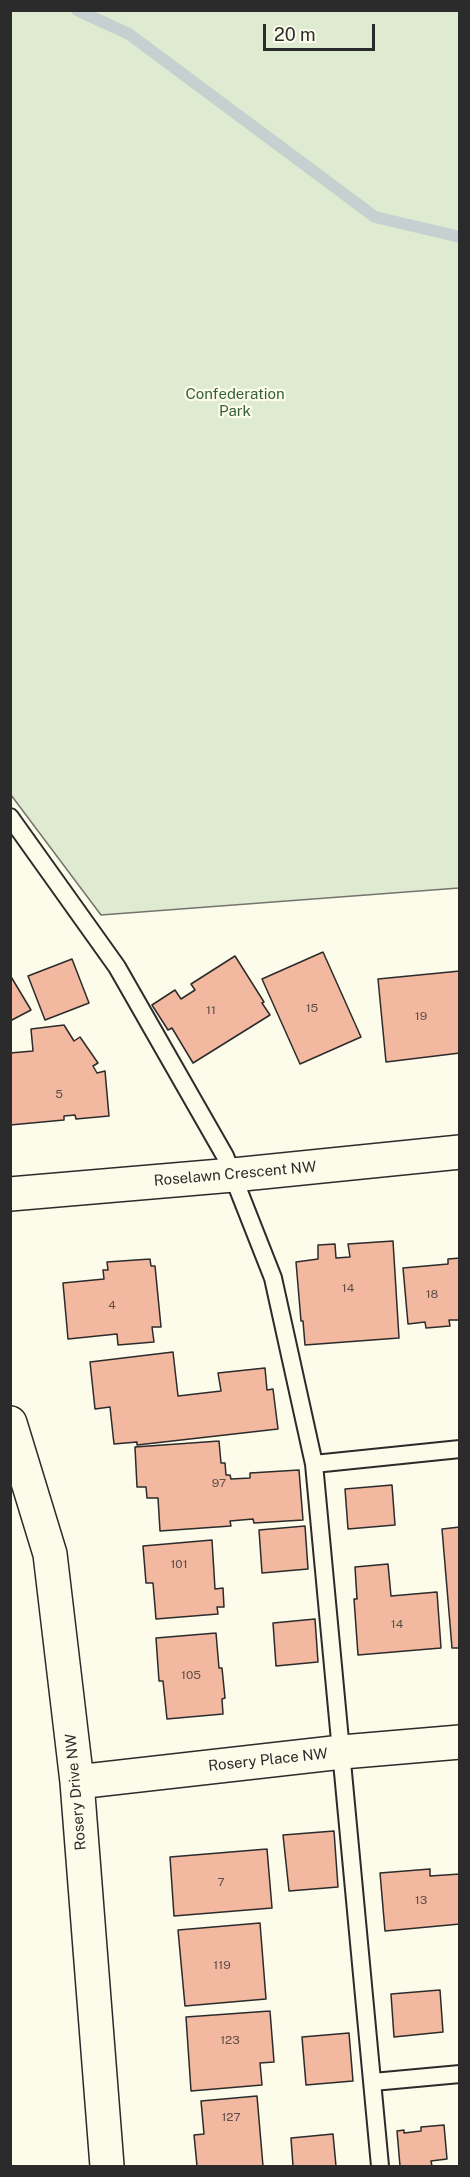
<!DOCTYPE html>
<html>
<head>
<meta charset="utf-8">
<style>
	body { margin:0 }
	#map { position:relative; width:470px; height:2177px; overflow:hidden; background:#fdfbea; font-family:"Public Sans",sans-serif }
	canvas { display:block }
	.frame { position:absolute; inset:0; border:12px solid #2b2b2b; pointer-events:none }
	.scale { position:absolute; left:263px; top:24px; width:112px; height:27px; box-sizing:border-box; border:3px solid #2b2b2b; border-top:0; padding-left:8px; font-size:18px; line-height:21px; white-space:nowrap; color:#2b2b2b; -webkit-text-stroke:4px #fdfbea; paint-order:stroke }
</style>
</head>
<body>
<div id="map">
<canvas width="470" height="2177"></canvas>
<div class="frame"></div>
<div class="scale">20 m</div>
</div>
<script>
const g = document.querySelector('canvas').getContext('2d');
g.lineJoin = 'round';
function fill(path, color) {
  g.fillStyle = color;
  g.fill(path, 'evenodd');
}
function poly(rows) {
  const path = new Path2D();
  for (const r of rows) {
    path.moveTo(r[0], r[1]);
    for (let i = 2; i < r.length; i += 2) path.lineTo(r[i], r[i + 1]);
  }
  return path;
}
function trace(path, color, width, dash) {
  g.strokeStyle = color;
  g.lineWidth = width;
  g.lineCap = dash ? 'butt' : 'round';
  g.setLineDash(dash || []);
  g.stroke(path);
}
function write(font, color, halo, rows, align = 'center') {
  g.font = font + ' "Public Sans",sans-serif';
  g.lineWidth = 4.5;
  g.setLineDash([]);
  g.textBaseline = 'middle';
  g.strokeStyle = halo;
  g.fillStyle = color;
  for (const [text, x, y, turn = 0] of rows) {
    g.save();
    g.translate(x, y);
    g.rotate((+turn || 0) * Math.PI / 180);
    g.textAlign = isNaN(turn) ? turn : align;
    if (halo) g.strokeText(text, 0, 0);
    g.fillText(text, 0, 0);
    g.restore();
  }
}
const green = poly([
	[11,10,459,11,459,888,101,915,11,795,11,10]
]);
fill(green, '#deebd1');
trace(green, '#74746e', 1.5);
trace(poly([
	[77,10,129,34,375,217,460,237]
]), '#c7d0d0', 12);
const building = poly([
	[323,952,361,1037,300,1064,262,979,323,952],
	[235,956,264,1002,262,1003,270,1015,193,1063,172,1028,168,1030,152,1005,175,990,181,999,195,990,191,984,235,956],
	[72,959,89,1003,45,1020,28,976,72,959],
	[460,971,460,1053,386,1062,378,979,460,971],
	[10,975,31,1010,10,1021,10,975],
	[64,1025,74,1041,80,1037,98,1063,93,1066,97,1073,105,1071,109,1116,76,1119,75,1115,64,1116,64,1120,10,1125,10,1053,33,1051,31,1029,64,1025],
	[393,1241,399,1338,305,1345,303,1321,301,1321,296,1262,318,1259,318,1245,335,1244,336,1258,350,1257,348,1244,393,1241],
	[460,1258,460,1320,449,1320,450,1326,426,1328,425,1322,408,1324,403,1268,448,1264,448,1259,460,1258],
	[150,1259,151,1266,155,1266,161,1327,152,1327,154,1342,118,1345,117,1334,68,1339,63,1283,104,1279,103,1270,108,1270,107,1262,150,1259],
	[173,1352,178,1396,221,1391,218,1373,265,1368,267,1390,273,1389,278,1429,137,1445,137,1442,114,1444,110,1407,95,1409,90,1362,173,1352],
	[219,1441,221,1463,225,1463,226,1475,230,1475,231,1479,250,1478,250,1473,299,1470,303,1520,254,1523,253,1519,230,1521,231,1526,160,1531,158,1498,147,1498,146,1487,137,1487,135,1447,219,1441],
	[392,1485,395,1525,348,1529,345,1489,392,1485],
	[305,1526,308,1569,262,1573,259,1530,305,1526],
	[460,1527,460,1648,452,1648,442,1529,460,1527],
	[212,1540,215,1589,223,1588,224,1607,217,1607,218,1614,156,1619,153,1583,146,1583,143,1546,212,1540],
	[388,1564,391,1596,437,1592,441,1648,358,1655,354,1599,357,1599,355,1567,388,1564],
	[315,1619,318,1662,276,1666,273,1623,315,1619],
	[216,1633,219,1668,222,1668,225,1698,222,1699,223,1714,167,1719,163,1681,159,1681,156,1638,216,1633],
	[334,1831,338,1887,289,1891,283,1835,334,1831],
	[267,1849,272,1908,174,1916,170,1857,267,1849],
	[430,1869,430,1876,460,1874,460,1924,385,1931,380,1873,430,1869],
	[260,1923,266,1999,185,2006,178,1930,260,1923],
	[440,1990,443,2032,394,2037,391,1994,440,1990],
	[270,2011,274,2062,260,2063,262,2085,191,2091,186,2017,270,2011],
	[349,2033,353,2081,306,2085,302,2037,349,2033],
	[257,2096,263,2166,197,2166,194,2135,204,2134,201,2101,257,2096],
	[444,2125,447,2159,431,2161,432,2166,400,2166,397,2131,404,2130,404,2133,421,2131,421,2127,444,2125],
	[333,2134,336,2166,293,2166,291,2138,333,2134]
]);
fill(building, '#f2b8a0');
trace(building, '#2b2b2b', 1.5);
const lane = poly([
	[10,817,117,967,225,1156,273,1278,314,1464,380,2166],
	[314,1464,460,1449],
	[373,2082,460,2074]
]);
const street = poly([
	[10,1194,233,1175,460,1152],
	[10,1423,50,1554,77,1782,107,2166],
	[77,1782,342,1752,460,1742]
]);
trace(lane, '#2b2b2b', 20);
trace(street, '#2b2b2b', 36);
trace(lane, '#fdfbea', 16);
trace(street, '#fdfbea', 33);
write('12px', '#5d4e48', null, [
	["15",312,1008],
	["11",211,1010],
	["19",421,1016],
	["5",59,1094],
	["14",348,1288],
	["18",432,1294],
	["4",112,1305],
	["97",219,1483],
	["101",179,1564],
	["14",397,1624],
	["105",191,1675],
	["7",221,1882],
	["13",421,1900],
	["119",222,1965],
	["123",230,2040],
	["127",231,2117]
]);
write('15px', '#34623c', '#fdfbea', [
	["Confederation",235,394],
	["Park",235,411]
]);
write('15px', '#2b2b2b', '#fdfbea', [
	["Roselawn Crescent NW",235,1174,-5],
	["Rosery Place NW",268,1760,-6],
	["Rosery Drive NW",76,1792,-95]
]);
</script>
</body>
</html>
